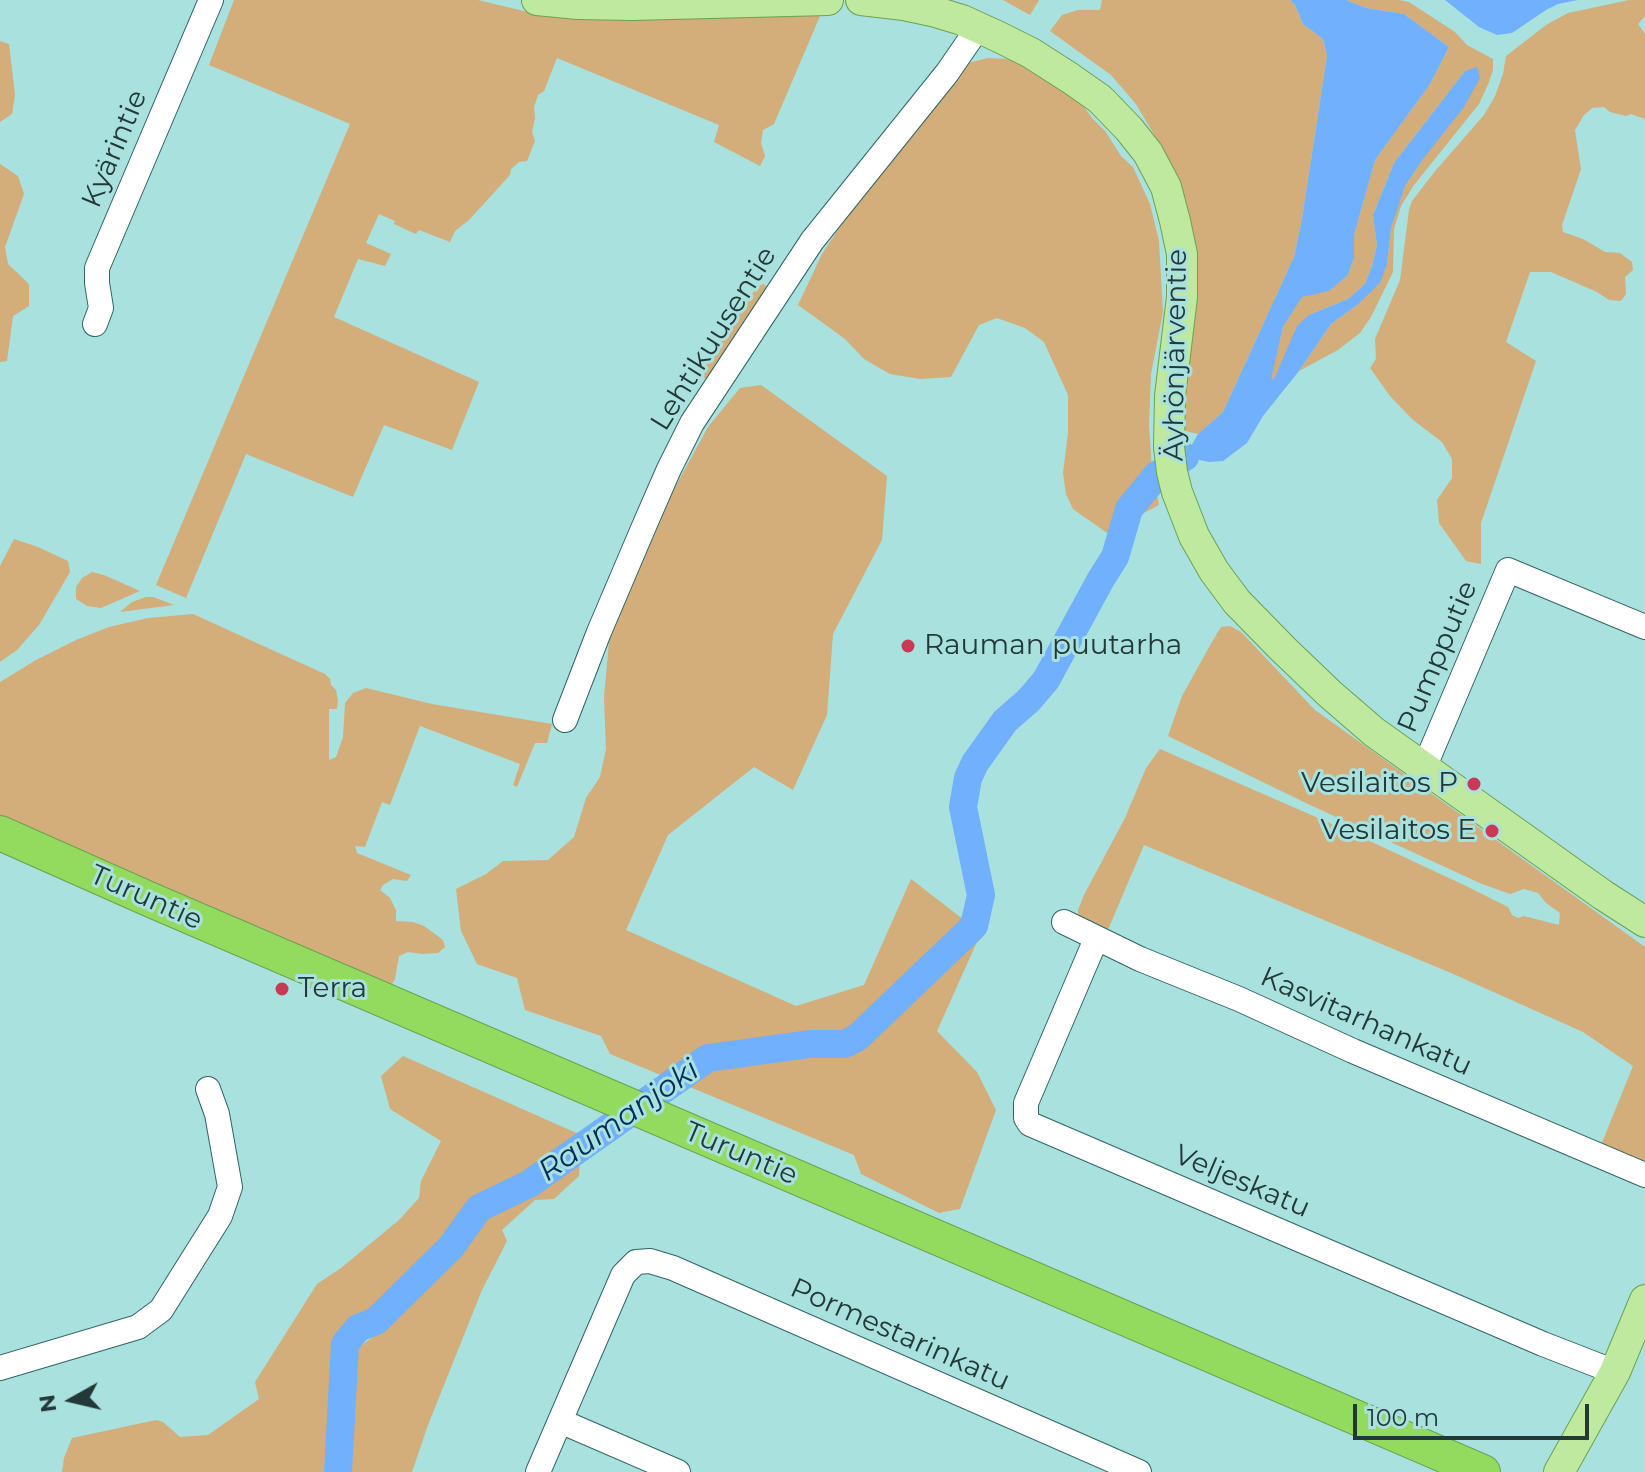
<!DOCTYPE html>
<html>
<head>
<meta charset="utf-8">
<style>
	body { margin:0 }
	#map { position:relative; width:1645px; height:1472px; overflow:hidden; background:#a9e1df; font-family:Montserrat,sans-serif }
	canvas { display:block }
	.north { position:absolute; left:32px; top:1360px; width:80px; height:80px; -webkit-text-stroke:6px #a9e1df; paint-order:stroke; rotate:262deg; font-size:22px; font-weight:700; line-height:32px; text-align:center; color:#223938 }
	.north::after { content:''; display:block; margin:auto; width:28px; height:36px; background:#223938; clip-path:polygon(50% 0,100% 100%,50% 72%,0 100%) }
	.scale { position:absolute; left:1353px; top:1404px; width:236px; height:36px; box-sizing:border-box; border:4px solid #223938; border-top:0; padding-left:10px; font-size:24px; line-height:28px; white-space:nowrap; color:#223938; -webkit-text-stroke:6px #a9e1df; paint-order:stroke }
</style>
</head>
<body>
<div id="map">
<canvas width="1645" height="1472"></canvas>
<div class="north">N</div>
<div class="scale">100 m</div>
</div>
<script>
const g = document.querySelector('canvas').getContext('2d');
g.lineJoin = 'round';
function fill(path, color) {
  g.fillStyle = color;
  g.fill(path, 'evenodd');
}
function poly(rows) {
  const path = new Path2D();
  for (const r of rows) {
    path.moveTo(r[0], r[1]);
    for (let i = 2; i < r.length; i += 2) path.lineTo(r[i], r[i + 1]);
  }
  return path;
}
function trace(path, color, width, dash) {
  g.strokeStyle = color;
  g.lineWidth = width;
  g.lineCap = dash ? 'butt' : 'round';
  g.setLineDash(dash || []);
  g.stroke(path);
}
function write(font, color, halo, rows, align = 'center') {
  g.font = font + ' Montserrat,sans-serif';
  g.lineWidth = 6;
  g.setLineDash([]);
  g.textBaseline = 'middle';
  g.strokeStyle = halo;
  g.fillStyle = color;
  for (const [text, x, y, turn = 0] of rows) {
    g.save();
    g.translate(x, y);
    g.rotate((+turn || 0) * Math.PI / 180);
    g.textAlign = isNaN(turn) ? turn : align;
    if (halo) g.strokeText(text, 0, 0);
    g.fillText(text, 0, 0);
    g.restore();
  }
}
fill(poly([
	[234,0,478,0,536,14,812,12,820,16,774,124,763,130,761,143,765,156,760,166,714,142,719,125,557,58,544,91,538,95,534,107,535,118,532,132,535,141,527,161,519,162,511,169,510,175,469,220,455,231,450,242,419,230,416,234,394,224,395,221,379,214,366,243,391,254,385,266,358,259,334,317,479,382,452,450,384,425,353,497,246,454,186,598,156,585,350,124,209,65],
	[1003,0,1039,0,1030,15],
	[1102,0,1290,0,1295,5,1303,24,1323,39,1327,56,1302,219,1294,257,1223,412,1198,434,1181,430,1181,415,1195,314,1196,270,1177,179,1152,131,1136,104,1111,75,1050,31,1062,15,1078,10,1100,10],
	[1346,0,1399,0,1409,2,1455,32,1467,45,1493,59,1493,70,1489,82,1479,104,1414,185,1401,206,1394,229,1393,272,1371,317,1360,333,1338,350,1299,371,1331,324,1357,305,1387,264,1391,228,1398,204,1405,186,1423,159,1465,71,1394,163,1373,215,1377,245,1372,266,1365,284,1348,299,1309,315,1275,377,1270,382,1283,327,1302,296,1329,291,1348,275,1354,258,1354,235,1375,160,1430,84,1449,47,1404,14,1366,8],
	[1629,0,1645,0,1645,16,1638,24,1645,34,1645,119,1631,114,1626,116,1610,112,1604,107,1592,108,1584,115,1575,130,1581,169,1562,225,1563,232,1583,239,1605,252,1620,253,1632,262,1633,270,1625,277,1626,294,1621,301,1609,300,1597,292,1551,272,1530,272,1506,342,1536,361,1481,523,1481,564,1466,561,1439,523,1437,500,1452,478,1452,459,1442,442,1412,419,1390,396,1370,368,1376,359,1375,339,1400,280,1409,210,1412,201,1436,170,1484,115,1495,96,1503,74,1506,56,1546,25,1568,13],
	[0,41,9,44,15,95,12,114,0,122],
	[988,58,1007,59,1020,63,1082,104,1092,118,1105,131,1121,156,1133,167,1150,204,1159,241,1163,312,1151,374,1149,426,1152,470,1159,505,1132,519,1117,536,1110,535,1073,509,1066,494,1063,473,1068,433,1068,395,1044,342,1025,328,997,318,979,325,951,377,920,379,890,374,864,359,845,339,798,305,822,254,864,190,867,189,895,158,945,88,968,63],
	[0,164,18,176,24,194,5,247,8,264,29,284,29,306,13,316,7,361,0,362],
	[763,284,768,287,708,381,702,375,704,369,741,310,757,287],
	[761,385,887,476,882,540,833,634,827,715,793,790,754,767,668,835,626,930,796,1006,864,985,911,879,981,933,937,1031,977,1072,996,1110,960,1209,939,1213,861,1174,854,1155,610,1054,601,1036,525,1010,517,978,477,964,461,931,456,889,486,874,503,861,548,860,574,837,586,798,600,777,606,749,604,697,610,631,643,546,708,427,740,388],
	[14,539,38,547,68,561,70,572,39,625,17,650,0,662,0,566],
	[92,572,104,575,140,591,101,608,87,606,76,599,76,587,82,578],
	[146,597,153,597,174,605,120,612,132,602],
	[193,614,325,674,330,679,331,685,336,690,338,701,337,709,329,709,329,760,336,757,343,737,345,703,353,693,366,688,432,704,552,724,547,743,535,743,517,787,513,785,520,764,420,726,390,805,382,802,365,847,355,846,357,853,411,875,407,881,393,879,383,885,380,890,390,898,396,910,396,921,413,922,424,926,443,940,445,947,438,953,422,954,408,952,399,956,395,979,392,984,387,986,0,817,0,682,36,660,76,640,109,627,148,618],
	[1230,626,1241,632,1315,710,1645,947,1645,1167,1601,1145,1633,1066,1583,1032,1451,973,1144,845,1107,932,1078,918,1078,910,1084,895,1125,818,1146,768,1160,749,1348,831,1462,884,1508,907,1512,915,1518,918,1524,916,1559,925,1560,913,1546,903,1538,893,1524,889,1510,894,1482,884,1310,805,1168,736,1182,696,1212,642,1221,627],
	[403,1056,581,1135,508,1190,472,1203,446,1245,395,1285,381,1310,353,1318,340,1331,334,1377,333,1472,62,1472,64,1458,72,1438,156,1420,163,1422,180,1437,208,1435,259,1399,255,1382,317,1284,341,1268,399,1220,419,1198,421,1181,441,1141,390,1109,381,1076],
	[580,1160,579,1176,554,1199,535,1200,502,1230,507,1241,482,1290,428,1425,412,1472,345,1472,345,1415,351,1354,386,1326,443,1269,486,1214,536,1189]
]), '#d3ad7a');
fill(poly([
	[1290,0,1346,0,1366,8,1404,14,1449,47,1430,84,1375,160,1354,235,1354,258,1348,275,1329,291,1302,297,1283,327,1271,380,1275,377,1297,326,1309,315,1348,299,1365,284,1372,266,1377,245,1373,215,1394,163,1465,71,1477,67,1480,78,1464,107,1423,159,1405,186,1391,228,1387,264,1380,283,1357,305,1331,324,1299,371,1263,416,1247,443,1223,461,1209,462,1185,457,1198,434,1223,412,1294,257,1302,219,1327,56,1323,39,1303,24,1295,5],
	[1445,0,1578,0,1558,4,1546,10,1512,33,1497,35,1479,27]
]), '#71b0fc');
trace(poly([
	[338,1472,345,1344,358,1328,376,1321,451,1247,479,1208,529,1184,708,1058,810,1044,845,1044,858,1037,974,926,981,895,963,807,968,778,975,763,1005,721,1029,700,1046,680,1101,579,1115,557,1129,509,1157,475,1185,457]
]), '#71b0fc', 28);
const minor = poly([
	[95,324,101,308,97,283,97,268,211,0],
	[565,720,599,632,645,524,669,469,692,423,812,241,947,73,978,28],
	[1424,768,1508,570,1645,627],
	[1064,922,1140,959,1239,999,1353,1051,1645,1175],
	[1096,939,1026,1103,1026,1118,1030,1124,1543,1344,1615,1372],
	[0,1368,138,1327,161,1310,220,1216,230,1187,217,1114,208,1089],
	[560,1421,678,1472],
	[538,1472,623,1275,636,1262,650,1261,673,1268,1139,1472]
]);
const major = poly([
	[537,0,578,4,632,5,828,0],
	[861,0,904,5,932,11,962,20,999,37,1031,53,1070,78,1100,99,1129,129,1148,153,1166,187,1175,221,1182,254,1182,297,1170,396,1169,447,1172,472,1177,492,1194,536,1214,571,1237,602,1283,649,1330,694,1374,732,1603,895,1645,922],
	[1559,1472,1615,1372,1645,1300]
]);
const highway = poly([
	[0,833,151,900,1483,1472]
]);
trace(minor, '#2f6564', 26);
trace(major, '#6ba251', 32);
trace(highway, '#6ba251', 36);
trace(minor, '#fff', 24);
trace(major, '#bee99e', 30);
trace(highway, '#93db5e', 34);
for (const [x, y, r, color] of [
	[908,646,8,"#c93955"],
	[1474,784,8,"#c93955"],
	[1492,831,8,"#c93955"],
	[282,989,8,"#c93955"]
]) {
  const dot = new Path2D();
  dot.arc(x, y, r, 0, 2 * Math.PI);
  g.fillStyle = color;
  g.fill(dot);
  trace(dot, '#a9e1df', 3);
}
write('28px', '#223938', '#a9e1df', [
	["Kyärintie",115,149,-67],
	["Lehtikuusentie",714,339,-58],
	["Äyhönjärventie",1176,355,-89],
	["Pumpputie",1438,657,-67],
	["Turuntie",146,898,24],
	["Kasvitarhankatu",1366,1022,24],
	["Turuntie",741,1154,23],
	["Veljeskatu",1242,1182,23],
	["Pormestarinkatu",900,1335,24]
]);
write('28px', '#223938', '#a9e1df', [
	["Rauman puutarha",924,646],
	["Vesilaitos P",1458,784,"right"],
	["Vesilaitos E",1476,831,"right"],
	["Terra",298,989]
], 'left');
write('italic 30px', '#002c5a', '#a9e1df', [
	["Raumanjoki",619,1121,-35]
]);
</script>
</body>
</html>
